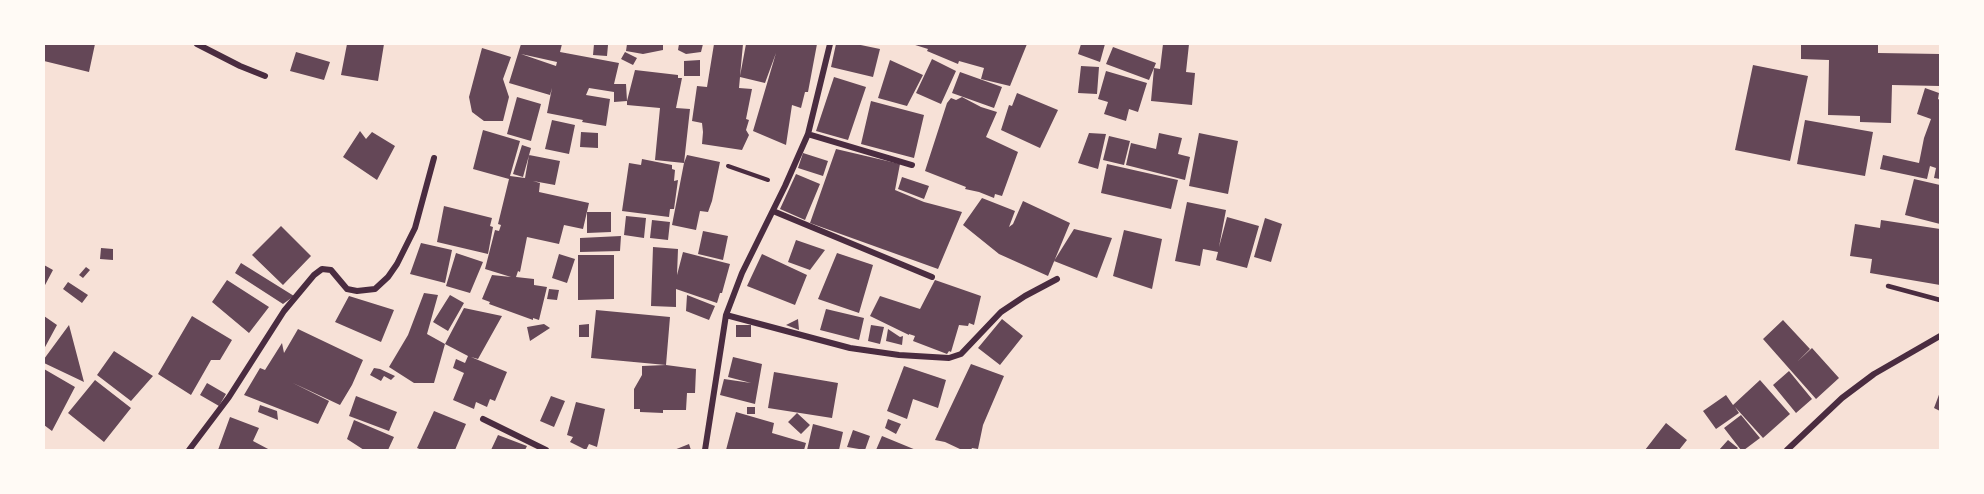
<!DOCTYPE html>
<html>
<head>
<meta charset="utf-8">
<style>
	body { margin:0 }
	#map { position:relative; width:1984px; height:494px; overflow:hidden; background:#f7e1d7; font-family:Jost,sans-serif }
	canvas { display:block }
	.frame { position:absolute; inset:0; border:45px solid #fffaf5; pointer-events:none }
</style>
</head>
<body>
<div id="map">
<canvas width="1984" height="494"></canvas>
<div class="frame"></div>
</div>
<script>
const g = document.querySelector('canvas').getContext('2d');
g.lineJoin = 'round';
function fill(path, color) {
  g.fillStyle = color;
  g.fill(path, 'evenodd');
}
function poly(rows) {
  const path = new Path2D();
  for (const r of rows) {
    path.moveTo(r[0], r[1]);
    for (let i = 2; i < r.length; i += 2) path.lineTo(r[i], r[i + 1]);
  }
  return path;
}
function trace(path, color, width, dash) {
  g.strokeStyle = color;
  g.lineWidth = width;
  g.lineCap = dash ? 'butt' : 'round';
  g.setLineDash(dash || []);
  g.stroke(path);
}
fill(poly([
	[44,44,95,44,89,72,44,61],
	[347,44,384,44,378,81,341,75],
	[521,44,562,44,560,52,619,63,614,84,626,84,627,101,635,70,678,75,678,78,682,78,676,108,690,109,684,163,687,155,720,162,712,201,708,212,700,211,696,230,672,225,684,163,655,160,660,108,627,105,627,101,614,102,614,92,589,88,586,95,610,99,606,126,582,122,583,120,547,113,552,88,550,95,509,83],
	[521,54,557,62,556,66],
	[594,44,608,45,607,56,593,55],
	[627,44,663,44,663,50,643,54,626,51],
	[679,44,703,44,701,52,686,54,678,50],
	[714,44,743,44,740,76,746,44,817,44,808,92,805,92,801,108,792,105,786,145,753,131,776,53,765,83,740,77,739,88,752,89,746,119,749,120,746,130,749,135,742,150,702,144,703,132,702,123,692,121,697,86,707,87],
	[836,44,856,44,880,49,873,77,831,67],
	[912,44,1027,44,1010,86,981,79,984,68,959,61,958,64,927,51,928,49],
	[1081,44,1105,44,1100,62,1078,54],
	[1163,44,1189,44,1186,72,1195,73,1192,105,1151,101,1154,68,1149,80,1106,64,1113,47,1156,63,1154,68,1160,69],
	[1801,44,1878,45,1878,53,1940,54,1940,86,1892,85,1891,123,1860,122,1860,116,1828,115,1829,60,1801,59],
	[482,48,511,57,503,79,509,97,503,121,484,121,472,112,469,97],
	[296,52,330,62,324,80,290,71],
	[625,52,637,58,633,65,621,59],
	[932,59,956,71,941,104,916,93],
	[700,60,700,76,684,76,684,61],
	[890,60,923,75,907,106,878,98],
	[1753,65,1808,76,1790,161,1735,150],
	[1081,66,1099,67,1097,94,1078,93],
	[1106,71,1147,83,1138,112,1129,109,1126,121,1104,114,1108,102,1098,99],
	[960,72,1002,87,994,108,952,93],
	[834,77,866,87,848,140,816,131],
	[1925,88,1939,93,1938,99,1940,100,1940,179,1934,178,1936,168,1930,166,1927,179,1880,169,1883,155,1919,163,1924,138,1931,119,1917,114],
	[1017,93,1058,110,1040,148,1001,130,1009,105,1012,106],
	[517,97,541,104,531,141,507,134],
	[962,97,981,107,997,112,986,137,1018,152,1002,196,995,194,994,198,979,192,965,189,966,187,925,171,947,103,951,98,956,100],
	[871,101,924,115,914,158,861,144],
	[552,120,575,125,569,154,545,149],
	[1805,120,1873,132,1865,176,1797,164],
	[483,130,520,141,510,176,525,178,529,155,560,161,555,185,533,181,540,183,539,192,589,203,583,229,564,225,559,244,527,237,520,272,518,271,516,277,534,279,534,285,547,287,539,320,533,318,533,320,489,304,490,302,482,299,492,275,511,277,485,269,495,230,499,231,501,225,498,224,509,179,473,169],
	[360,131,366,139,372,132,395,146,377,180,343,157],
	[581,132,598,133,598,148,580,147],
	[1089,133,1106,134,1098,169,1078,163],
	[1159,133,1182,138,1178,154,1190,157,1185,180,1126,165,1131,143,1156,149],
	[1199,133,1238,141,1228,194,1189,186],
	[1109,136,1130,141,1124,165,1103,160],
	[522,145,531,148,523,177,513,174],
	[836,149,900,164,895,190,924,202,962,212,938,269,810,223],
	[803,153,828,161,823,176,798,168],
	[642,159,672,165,672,169,675,170,674,181,678,180,674,209,670,209,669,217,622,211,629,163,641,165],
	[1107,164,1178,180,1171,209,1101,193],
	[796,174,820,184,805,220,780,209],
	[902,177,929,186,924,199,898,189],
	[1914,179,1940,185,1940,224,1905,215],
	[982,198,1015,211,1009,227,1013,224,1023,201,1070,223,1048,276,999,254,963,225],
	[1187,202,1226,210,1219,247,1227,217,1259,226,1247,268,1216,260,1218,252,1203,249,1200,266,1175,261],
	[444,206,492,218,490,226,493,227,488,254,437,242],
	[587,212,611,212,611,232,587,233],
	[626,216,646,218,644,238,624,235],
	[1265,218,1282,224,1271,262,1254,257],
	[652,220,670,222,668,240,650,238],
	[1881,220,1940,229,1940,285,1870,273,1872,259,1850,256,1855,224,1880,228],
	[281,226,311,256,283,285,252,255],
	[1074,229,1112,238,1097,278,1054,261],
	[1124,230,1162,239,1152,289,1113,276],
	[703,231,728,236,723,260,698,254],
	[621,236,620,251,580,252,580,238],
	[796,240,825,250,810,270,788,262],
	[421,243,452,250,445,283,410,274],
	[653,247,678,249,677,275,683,252,730,264,722,293,720,293,717,303,676,289,676,307,651,306],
	[101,248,113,249,113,260,100,259],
	[456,253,483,262,470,293,446,286],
	[837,253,873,265,859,313,818,299],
	[559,254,575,259,567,283,552,278],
	[762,254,807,275,795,305,747,286],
	[578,255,614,255,614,299,578,300],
	[241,263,294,296,283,304,235,273],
	[44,265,53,270,44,287],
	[86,267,90,270,83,278,79,275],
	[227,280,269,307,249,333,212,302],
	[935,280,981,296,974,325,969,323,968,326,959,325,951,352,949,351,947,354,913,341,915,336,909,334,909,335,870,316,880,296,920,309],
	[68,282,88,295,82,303,63,289],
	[549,289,559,290,557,300,547,299],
	[424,293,438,295,427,334,445,344,434,383,414,383,389,367,408,335],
	[450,295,464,303,448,331,433,322],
	[687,295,715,306,709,320,686,311],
	[349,296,394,310,381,342,335,322],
	[464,308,502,316,478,359,471,357,507,372,495,401,490,399,487,407,476,402,474,409,453,400,464,373,453,368,456,359,465,363,468,356,445,344],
	[826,309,864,318,859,340,820,330],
	[596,310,670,317,666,365,591,358],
	[44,316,57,325,44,349],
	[192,316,232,340,220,360,211,360,191,395,158,374],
	[798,319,799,330,786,325],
	[1002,319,1023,336,1000,365,978,348],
	[1783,320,1810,349,1797,362,1812,348,1839,378,1816,399,1763,339],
	[544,324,550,328,530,341,527,327],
	[589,324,589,337,579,337,579,325],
	[69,325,84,382,44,363,44,359],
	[736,325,751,325,751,337,736,337],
	[871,325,884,327,880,344,868,341],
	[298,329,363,360,352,385,340,405,293,383,329,401,318,424,244,395,260,368,265,370,282,343,284,353],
	[888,329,900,337,903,336,902,345,886,341],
	[114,351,153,376,131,401,97,375],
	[733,357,762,364,755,404,720,395,724,379,751,383,728,377],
	[971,364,1004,376,983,425,978,449,972,448,971,450,962,450,945,442,935,440],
	[666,365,696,369,695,393,687,393,686,410,663,410,663,413,640,412,640,409,634,409,634,389,642,375,642,366],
	[904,366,946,380,938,408,913,399,907,419,887,411],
	[374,368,380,369,395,376,391,380,384,376,381,381,370,375],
	[44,369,75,387,52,431,44,425],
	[1789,371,1812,399,1796,413,1773,385],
	[774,372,838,383,832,418,768,408],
	[95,380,131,408,104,442,68,413],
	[1760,380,1790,414,1763,438,1735,407,1739,413,1716,429,1703,411,1726,395,1733,405],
	[207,383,226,394,219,406,200,395],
	[1940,392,1940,411,1934,408],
	[356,396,397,412,389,431,349,416],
	[551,396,565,401,554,427,540,421],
	[576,402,605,409,597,447,589,444,586,450,570,442,573,437,567,435],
	[260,405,277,411,278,420,258,412],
	[747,407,755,407,755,414,747,414],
	[434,411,466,424,455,450,422,450,417,448],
	[736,412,774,423,772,433,806,443,804,450,726,450],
	[797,413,810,425,801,434,788,422],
	[1741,415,1760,438,1744,450,1741,450,1724,428],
	[230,417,259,428,253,441,270,450,218,450],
	[888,419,901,424,896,434,885,428],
	[354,420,394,437,388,450,364,450,347,439],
	[1666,423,1687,440,1679,450,1645,450],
	[813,424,843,432,839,450,807,450],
	[853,430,870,436,865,450,847,447],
	[498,435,527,446,525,450,491,450],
	[882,436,916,450,876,450],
	[1728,440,1738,448,1736,450,1719,450],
	[689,444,691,450,674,450]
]), '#644757');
trace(poly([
	[728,166,768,180]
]), '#4a2c40', 4);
trace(poly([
	[1888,286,1940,300]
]), '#4a2c40', 4.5);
trace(poly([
	[197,44,240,66,265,76],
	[808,134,912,165],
	[773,211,932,277],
	[726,315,850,348,899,355,949,358,961,354,1001,312,1025,296,1057,279],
	[483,419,546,450],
	[189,450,229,397,284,311,314,275,322,269,331,270,347,289,357,291,375,289,388,277,397,264,415,228,434,158],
	[705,450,726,315,742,273,785,186,808,134,830,44],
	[1787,450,1842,398,1874,374,1940,336]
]), '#4a2c40', 6);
</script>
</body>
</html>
